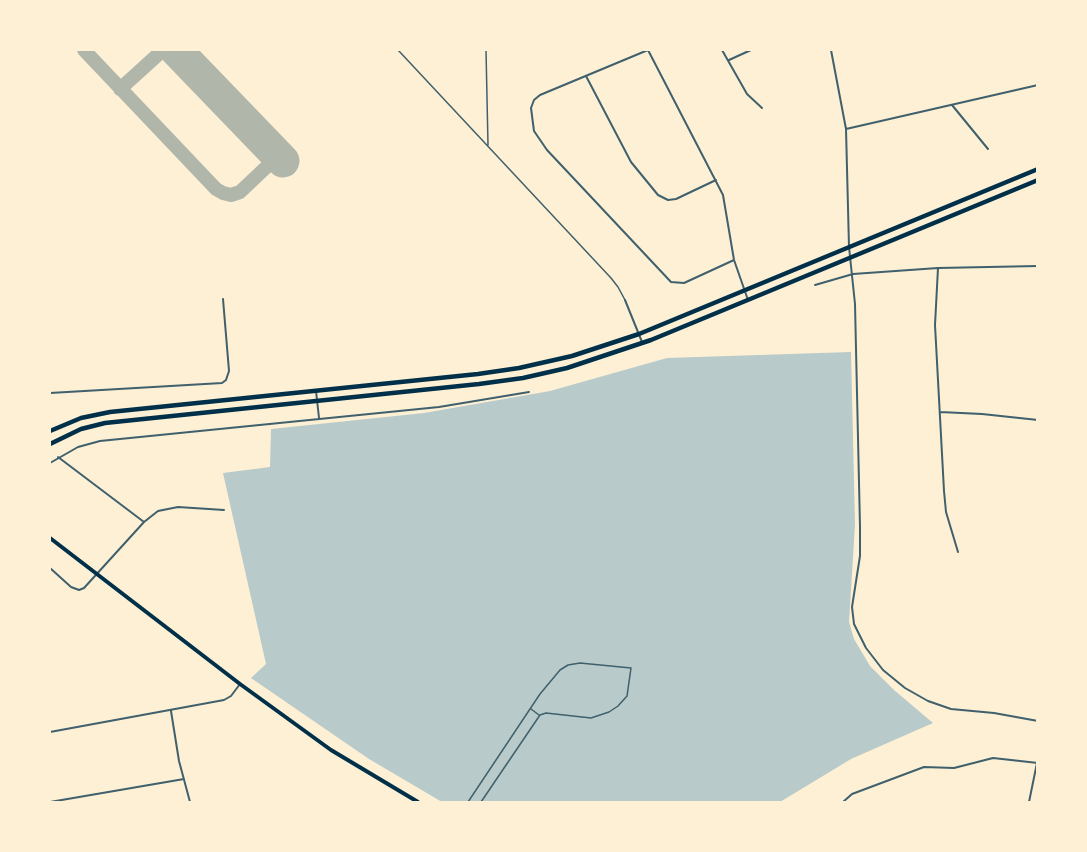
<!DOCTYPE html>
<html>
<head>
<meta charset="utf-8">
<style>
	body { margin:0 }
	#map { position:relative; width:1087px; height:852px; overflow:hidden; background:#fdf0d5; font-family:"DM Sans",sans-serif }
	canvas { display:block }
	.frame { position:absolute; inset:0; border:51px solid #fdf0d5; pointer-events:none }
</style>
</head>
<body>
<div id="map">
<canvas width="1087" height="852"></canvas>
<div class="frame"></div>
</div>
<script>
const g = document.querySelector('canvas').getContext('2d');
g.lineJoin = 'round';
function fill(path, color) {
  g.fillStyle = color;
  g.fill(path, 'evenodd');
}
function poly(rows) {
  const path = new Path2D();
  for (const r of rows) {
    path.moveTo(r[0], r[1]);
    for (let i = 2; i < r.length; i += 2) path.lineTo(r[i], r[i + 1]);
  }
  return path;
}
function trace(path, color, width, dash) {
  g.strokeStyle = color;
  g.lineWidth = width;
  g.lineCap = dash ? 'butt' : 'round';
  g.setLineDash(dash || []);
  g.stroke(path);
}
fill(poly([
	[851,352,855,525,849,622,854,639,870,666,894,690,933,723,851,759,780,802,442,802,369,759,251,678,266,664,223,473,270,467,271,429,424,413,550,391,667,358]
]), '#b9caca');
trace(poly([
	[84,50,216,189,223,193,231,195,240,192,278,156],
	[120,89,163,50]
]), '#b1b6ab', 14);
trace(poly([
	[176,50,283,161]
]), '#b1b6ab', 33);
trace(poly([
	[398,50,611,278,618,287,625,300],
	[486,50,488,145],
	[531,709,539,715],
	[468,802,540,694,560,670,568,665,580,663,631,668,627,696,618,706,609,712,591,718,546,713,540,715,481,802]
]), '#3f606c', 1.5);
trace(poly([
	[648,50,540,95,534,100,531,108,534,131,547,150,671,282,684,283,734,260],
	[648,50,723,195,734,260,748,300],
	[722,50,747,94,762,108],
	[831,50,846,129,849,247,855,304,860,527,860,556,852,607,854,624,866,648,883,670,905,688,928,701,951,709,994,713,1038,721],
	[729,60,751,50],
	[586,76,631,162,658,195,668,200,676,199,716,180],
	[952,105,988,149],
	[846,129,1038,85],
	[938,268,935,325,944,491,946,512,958,552],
	[815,285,853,274,938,268,1038,266],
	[625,300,642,342],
	[316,391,319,418],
	[50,393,222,383,226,380,229,371,223,299],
	[940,412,982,414,1038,420],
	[58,457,144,522],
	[50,463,78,447,100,441,439,407,529,392],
	[50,568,71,587,79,590,84,588,144,522,158,511,178,507,224,510],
	[171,711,179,761,190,802],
	[50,732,224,700,231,696,240,684],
	[50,802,184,779],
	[843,802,852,794,924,767,954,768,993,758,1038,763],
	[1029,802,1038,758]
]), '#3f606c', 2);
trace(poly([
	[50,538,240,684,331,750,418,802]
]), '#003049', 4);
trace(poly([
	[50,431,81,418,110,412,478,374,519,368,572,356,639,334,1038,169],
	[50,444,81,429,105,423,479,384,523,378,567,368,651,340,1038,180]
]), '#003049', 4.5);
</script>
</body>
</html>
